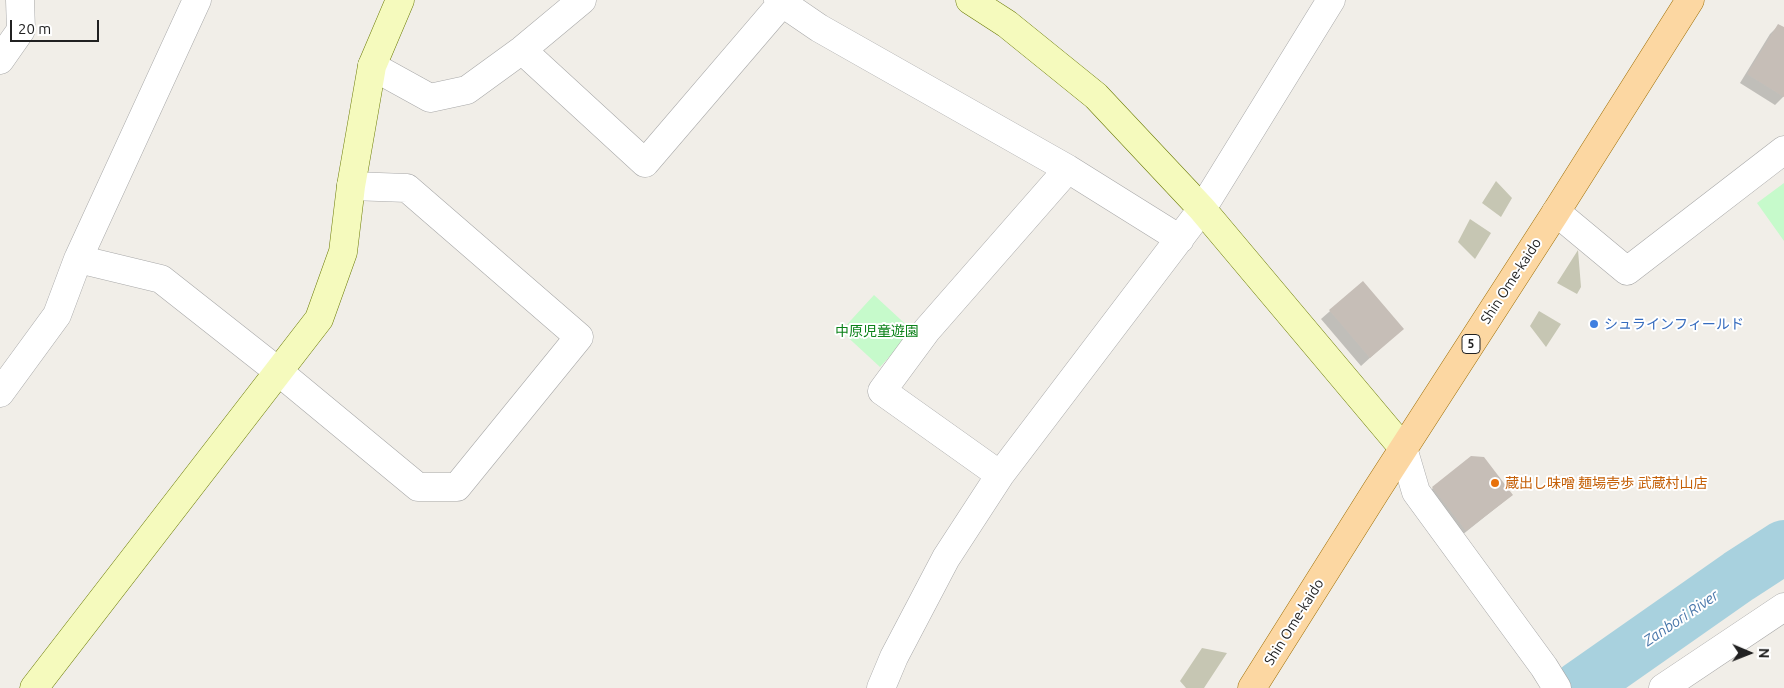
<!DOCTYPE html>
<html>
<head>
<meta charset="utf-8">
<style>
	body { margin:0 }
	#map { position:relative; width:1784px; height:688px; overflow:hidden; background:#f1eee8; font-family:Ubuntu,sans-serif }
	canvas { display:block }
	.north { position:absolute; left:1724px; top:628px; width:50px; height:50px; -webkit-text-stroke:4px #fff; paint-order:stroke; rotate:91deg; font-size:14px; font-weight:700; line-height:20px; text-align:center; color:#212121 }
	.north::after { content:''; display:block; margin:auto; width:18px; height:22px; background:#212121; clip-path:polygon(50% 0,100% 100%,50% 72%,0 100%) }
	.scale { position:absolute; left:10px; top:20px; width:89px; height:22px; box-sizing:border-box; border:2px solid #212121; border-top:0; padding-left:6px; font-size:15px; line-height:18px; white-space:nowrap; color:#212121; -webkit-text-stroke:4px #fff; paint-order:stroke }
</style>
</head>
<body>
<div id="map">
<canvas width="1784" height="688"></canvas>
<div class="north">N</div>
<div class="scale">20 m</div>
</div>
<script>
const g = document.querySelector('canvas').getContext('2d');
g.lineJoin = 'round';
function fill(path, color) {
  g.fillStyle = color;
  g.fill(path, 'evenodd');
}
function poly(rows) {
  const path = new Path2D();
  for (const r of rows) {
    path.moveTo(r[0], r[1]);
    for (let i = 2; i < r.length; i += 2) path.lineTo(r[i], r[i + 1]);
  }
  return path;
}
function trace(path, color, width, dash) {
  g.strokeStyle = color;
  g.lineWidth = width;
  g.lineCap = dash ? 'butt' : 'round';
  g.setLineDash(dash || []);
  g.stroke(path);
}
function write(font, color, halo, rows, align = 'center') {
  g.font = font + ' Ubuntu,"Noto Sans JP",sans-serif';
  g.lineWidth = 4;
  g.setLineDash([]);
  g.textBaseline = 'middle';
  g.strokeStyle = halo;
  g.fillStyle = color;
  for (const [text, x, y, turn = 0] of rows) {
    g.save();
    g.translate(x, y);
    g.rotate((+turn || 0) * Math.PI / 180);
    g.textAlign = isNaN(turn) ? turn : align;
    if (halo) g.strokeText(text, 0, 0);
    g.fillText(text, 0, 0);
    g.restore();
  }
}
fill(poly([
	[1496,181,1512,198,1501,217,1482,203],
	[1470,219,1491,233,1475,259,1458,242],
	[1578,250,1581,287,1577,294,1557,283],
	[1539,311,1561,324,1546,347,1530,326],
	[1202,648,1227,653,1204,688,1186,688,1180,681]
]), '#c6c6b3');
fill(poly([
	[1784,183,1784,241,1757,203],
	[874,295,913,331,880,367,841,331]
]), '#c6facb');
fill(poly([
	[1779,25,1784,29,1784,96,1775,105,1740,83,1770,34],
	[1362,283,1393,337,1361,366,1321,319],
	[1433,488,1512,495,1457,539,1424,496]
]), '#0003');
trace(poly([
	[1579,688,1739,576,1784,547]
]), '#a8d1de', 54);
fill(poly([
	[1778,24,1784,27,1784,97,1747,74],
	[1363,281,1404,329,1370,358,1329,310],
	[1471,456,1484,457,1513,495,1466,531,1432,487]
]), '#c6beb7');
const street = poly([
	[778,0,819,28,1068,169,1180,239],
	[522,50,645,163,782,3],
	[0,60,21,30,20,0],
	[372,66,430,98,467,90,522,50,582,0],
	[1556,212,1627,271,1784,150],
	[78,259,161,279,279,372,418,487,457,487,579,337,407,188,351,186],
	[0,393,57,315,78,259,197,0],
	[1403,448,1416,492,1544,667,1557,688],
	[1000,475,882,391,927,330,1068,169],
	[881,688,894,657,946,558,1000,475,1202,209,1331,0],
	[1663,688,1784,607]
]);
const secondary = poly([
	[970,0,1007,24,1096,96,1202,209,1403,448],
	[34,688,319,319,343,252,351,186,372,66,400,0]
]);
const primary = poly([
	[1252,688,1376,491,1556,212,1690,0]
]);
trace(street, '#a8a8a8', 29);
trace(secondary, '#6b7b05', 29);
trace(primary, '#9e6d00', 29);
trace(street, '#fff', 28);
trace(secondary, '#f5fabd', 28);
trace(primary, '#fcd7a2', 28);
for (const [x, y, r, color] of [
	[1594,324,5,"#3f7fe0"],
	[1495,483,5,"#e8710a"]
]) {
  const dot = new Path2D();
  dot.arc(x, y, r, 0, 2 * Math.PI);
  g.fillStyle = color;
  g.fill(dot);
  trace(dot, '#fff', 2);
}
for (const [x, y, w] of [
	[1471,344,18]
]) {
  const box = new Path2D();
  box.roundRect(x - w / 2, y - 9.5, w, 19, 4);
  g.fillStyle = '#fff';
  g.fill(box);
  trace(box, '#212121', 1);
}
write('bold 12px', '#212121', null, [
	["5",1471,344]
]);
write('14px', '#212121', '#fff', [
	["Shin Ome-kaido",1511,281,-57],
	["Shin Ome-kaido",1294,622,-58]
]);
write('14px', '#366cbe', '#fff', [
	["シュラインフィールド",1604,324]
], 'left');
write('14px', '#0c8219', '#fff', [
	["中原児童遊園",877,331]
]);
write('14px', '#c56008', '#fff', [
	["蔵出し味噌 麺場壱歩 武蔵村山店",1505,483]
], 'left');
write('italic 15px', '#4977aa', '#fff', [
	["Zanbori River",1681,618,-34]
]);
</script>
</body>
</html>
